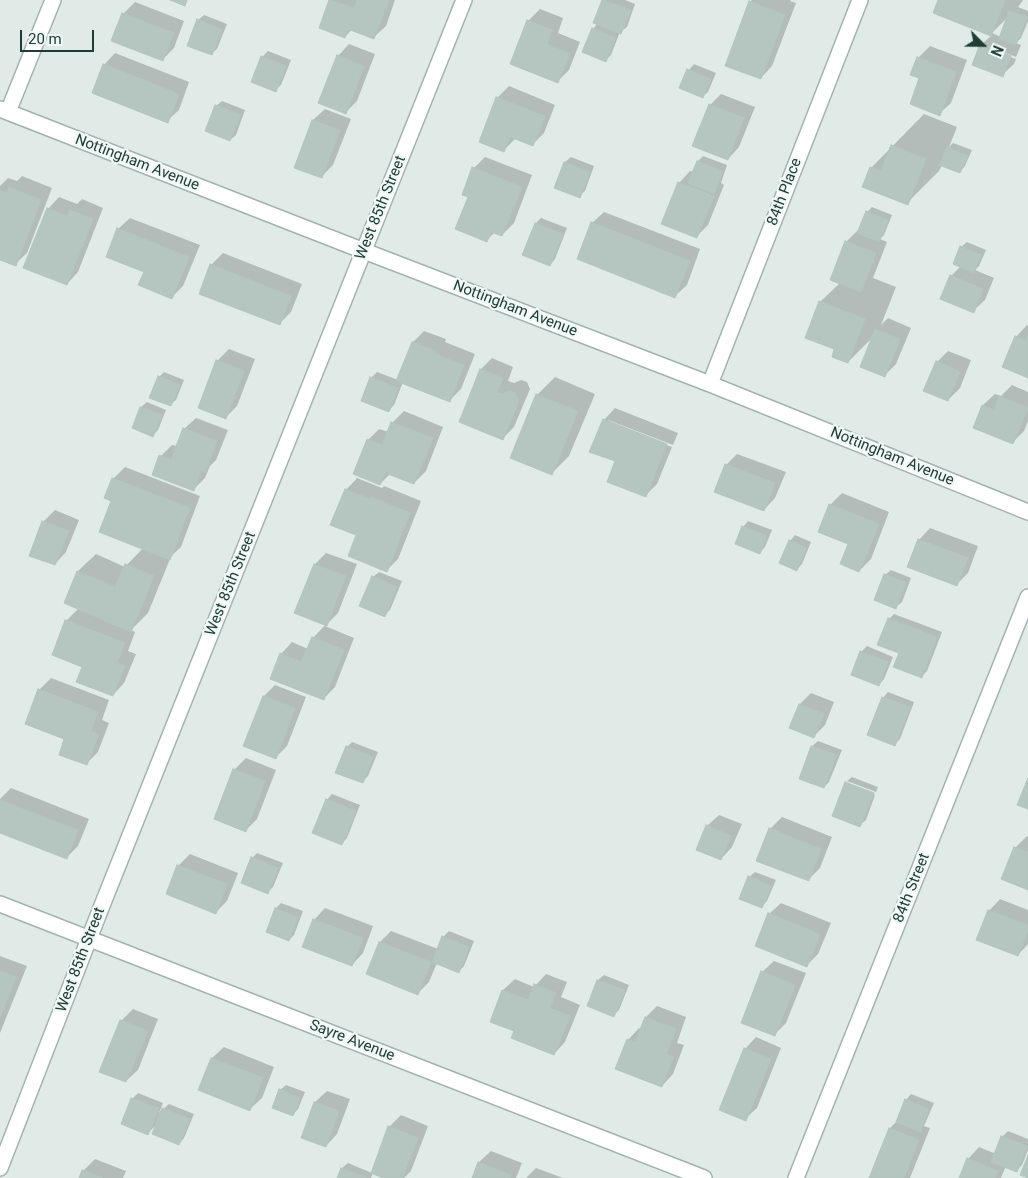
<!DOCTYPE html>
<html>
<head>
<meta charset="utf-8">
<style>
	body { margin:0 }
	#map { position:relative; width:1028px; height:1178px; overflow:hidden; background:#e0ebe7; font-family:Roboto,sans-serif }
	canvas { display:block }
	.north { position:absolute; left:958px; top:20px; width:50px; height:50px; -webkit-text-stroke:4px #f0f8f5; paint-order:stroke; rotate:113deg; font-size:14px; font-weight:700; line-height:20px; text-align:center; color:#203c37 }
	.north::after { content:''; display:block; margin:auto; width:18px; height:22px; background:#203c37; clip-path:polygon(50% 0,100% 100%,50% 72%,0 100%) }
	.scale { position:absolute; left:20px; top:30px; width:74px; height:22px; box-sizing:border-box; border:2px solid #203c37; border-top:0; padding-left:6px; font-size:15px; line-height:18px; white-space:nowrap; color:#203c37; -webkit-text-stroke:4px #f0f8f5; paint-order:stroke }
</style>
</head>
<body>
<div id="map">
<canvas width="1028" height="1178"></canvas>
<div class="north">N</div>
<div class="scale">20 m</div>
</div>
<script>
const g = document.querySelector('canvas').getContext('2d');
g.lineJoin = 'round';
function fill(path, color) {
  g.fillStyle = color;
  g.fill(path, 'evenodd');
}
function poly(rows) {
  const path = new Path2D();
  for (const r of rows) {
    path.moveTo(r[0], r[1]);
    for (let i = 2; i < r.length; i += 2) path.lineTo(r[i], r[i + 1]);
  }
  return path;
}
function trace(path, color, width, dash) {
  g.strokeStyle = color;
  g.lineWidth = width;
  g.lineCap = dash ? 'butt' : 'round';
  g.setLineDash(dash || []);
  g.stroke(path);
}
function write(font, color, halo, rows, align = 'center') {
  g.font = font + ' Roboto,sans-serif';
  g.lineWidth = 4.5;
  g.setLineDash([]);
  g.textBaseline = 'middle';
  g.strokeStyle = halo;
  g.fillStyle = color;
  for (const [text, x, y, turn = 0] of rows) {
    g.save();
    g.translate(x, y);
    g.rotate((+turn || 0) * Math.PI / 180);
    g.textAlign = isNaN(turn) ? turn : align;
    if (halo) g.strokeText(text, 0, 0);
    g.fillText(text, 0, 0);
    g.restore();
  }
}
fill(poly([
	[331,0,395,0,386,26,374,37,352,29,345,37,320,27],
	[603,0,625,0,635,4,627,27,620,32,611,55,606,60,593,29,598,23,595,22],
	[752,0,791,0,790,1,796,3,772,66,761,78,750,2],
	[940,0,1023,0,1018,7,1028,11,1028,21,1021,38,1016,43,1021,45,1016,57,985,45,985,48,1016,59,1014,64,1002,75,981,45,992,35,935,12],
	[1009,16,1001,37,992,33],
	[135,2,184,21,174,48,162,60,123,14],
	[540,9,563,18,558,33,580,42,569,70,557,82,528,21],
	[204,15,227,24,217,49,211,54,198,20],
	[349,44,375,54,357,101,346,112,338,56],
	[930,46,967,60,951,103,939,114,921,78,918,58],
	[268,51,291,60,281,85,275,90,262,57],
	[115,53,189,82,179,110,167,121,104,65],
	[694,64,716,73,708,92,702,97,681,88,689,70],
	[509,86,555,105,544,133,532,145,516,138,504,150,497,98],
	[721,94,755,107,739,147,728,159,710,105],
	[222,101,245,110,236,135,230,140,216,106],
	[325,109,351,119,333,165,321,177,296,167,313,120],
	[924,114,957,127,949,147,953,143,972,150,965,166,960,172,942,165,939,171,907,203,871,168],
	[703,156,727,165,721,183,724,185,708,225,697,236,679,183,690,171,694,172,698,161],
	[485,157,532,175,514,223,502,235,495,232,487,240,469,197,474,168],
	[571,157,594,166,585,191,579,196,555,187,565,162],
	[22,176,52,188,27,253,15,264,0,258,0,186,8,178,17,181],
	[59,197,77,204,82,199,103,208,78,272,67,284,48,209],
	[872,207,892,215,884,235,880,239,887,242,873,278,896,287,881,325,888,318,911,328,896,364,884,376,875,335,848,362,836,349,820,302,840,283,846,242,858,230,859,231,867,212],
	[604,212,700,249,687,285,675,296,592,223],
	[130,218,200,245,183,286,172,297,145,271,118,229],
	[541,218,567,228,555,259,550,265,536,223],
	[967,242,986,250,979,266,975,270,994,278,985,300,973,311,951,276,961,266,961,247],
	[223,253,302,284,291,312,279,324,211,265],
	[1027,325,1028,326,1028,377,1016,337],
	[424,331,446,339,445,342,475,354,461,389,450,400,403,382,394,405,389,410,371,378,377,372,398,380,413,342],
	[229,349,255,359,237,406,226,417,217,361],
	[948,351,971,360,960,388,948,400,937,362],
	[492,358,513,367,508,381,514,383,521,380,527,382,530,389,514,427,503,438,481,369],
	[164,372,184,380,176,400,170,405,159,377],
	[555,377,595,394,569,456,552,473,537,395],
	[1012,385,1028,392,1028,421,1024,431,1012,443,974,427,983,405,995,394,1001,396],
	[147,402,166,410,158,430,153,435,133,427,141,407],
	[615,408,678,433,673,445,608,420,608,422,672,447,657,484,646,495,616,461,604,420],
	[404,411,443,427,426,471,414,483,391,473,380,484,368,440,379,429,389,432,392,423],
	[196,418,228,430,216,460,210,466,205,478,193,490,161,456,172,445,177,446,184,429],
	[737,454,786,472,775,498,764,510,726,465],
	[125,467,200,496,181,547,169,558,170,559,148,613,131,630,135,632,128,651,136,654,124,683,113,695,84,666,66,621,79,608,65,603,78,571,96,554,125,567,143,548,113,500,113,479],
	[357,478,382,488,384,486,421,501,398,559,387,570,358,535,346,490],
	[842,493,889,512,871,559,859,571,849,544,830,505],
	[55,510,79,520,66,552,55,564,43,522],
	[748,521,772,530,765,547,759,553,743,527],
	[930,528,978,546,968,573,957,584,919,540],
	[795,535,811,542,802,564,797,569,790,541],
	[326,553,357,564,338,613,325,626,354,638,335,687,323,699,281,654,292,642,308,649,313,638,326,624,296,613,315,564],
	[891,570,911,578,902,602,896,607,885,575],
	[379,572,402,581,390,610,384,615,373,577],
	[894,614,942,632,927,671,922,676,900,653,889,619],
	[867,646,893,657,884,679,879,685,861,652],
	[51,678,109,700,102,720,109,723,98,752,86,764,66,738,39,690],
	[275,685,306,697,287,746,276,757,264,696],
	[888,692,914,702,900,739,895,744,883,698],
	[811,693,834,702,825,725,813,737,790,727,800,704],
	[818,741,842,750,829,782,824,787,801,778,812,746],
	[352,742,378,752,368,776,362,782,347,747],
	[246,758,276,770,257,819,246,830,234,770],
	[852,777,878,787,876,792,847,781],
	[847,781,847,784,875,795,866,820,860,825,834,815],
	[11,788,89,819,78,846,66,858,0,832,0,799],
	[332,794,360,805,347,838,341,844,327,800],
	[719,815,742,824,732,847,721,859,707,826],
	[782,817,832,837,820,868,808,880,770,829],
	[1027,836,1028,837,1028,888,1015,848],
	[257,853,283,863,273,887,267,893,252,858],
	[190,854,238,873,227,901,216,912,178,866],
	[755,872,776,880,767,901,762,906,749,877],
	[1000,899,1028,910,1028,944,1018,955,989,911],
	[281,903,303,911,294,935,289,940,267,932,276,908],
	[781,903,831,923,818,954,807,965,769,914],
	[325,908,373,926,363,953,352,965,314,920],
	[391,931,438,949,443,937,449,931,474,941,464,966,459,971,437,963,429,982,418,993,368,973,380,942],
	[0,956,27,966,0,1033],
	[774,961,806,973,786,1023,774,1035,762,972],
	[546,974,567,982,561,997,580,1005,565,1042,554,1054,516,1031,491,1021,503,990,515,979,534,987],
	[604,975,629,985,619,1010,614,1015,588,1005,598,980],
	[657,1006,686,1017,677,1043,684,1045,673,1074,662,1086,628,1040,639,1028,641,1029,646,1017],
	[133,1009,158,1019,138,1070,126,1081,121,1021],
	[756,1037,781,1048,757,1108,745,1119,745,1049],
	[224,1047,274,1067,262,1098,250,1109,200,1089,212,1058],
	[286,1085,305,1092,298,1109,293,1115,280,1090],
	[327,1091,350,1099,337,1134,326,1146,303,1138,315,1102],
	[138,1093,163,1103,159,1113,169,1104,194,1114,184,1138,179,1144,157,1124,148,1133,123,1123,132,1099],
	[911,1094,934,1103,924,1126,930,1128,910,1178,870,1178,890,1128,898,1120,906,1100],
	[401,1115,428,1126,411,1171,404,1178,387,1178,373,1173,371,1178,338,1178,342,1168,348,1163,372,1173,389,1127],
	[1008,1131,1028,1139,1028,1150,1022,1165,1016,1171,1006,1166,1001,1178,960,1178,968,1159,979,1147,996,1154,1002,1137],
	[491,1151,522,1163,516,1178,473,1178,479,1162],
	[95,1159,126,1171,123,1178,80,1178,83,1171],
	[536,1168,563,1178,526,1178]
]), '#0003');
const building = poly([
	[170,0,187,0,185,6,170,0],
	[329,0,354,8,357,0,389,0,374,39,348,29,345,38,319,28,329,0],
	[602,0,631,10,621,34,593,23,602,0],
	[938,0,1005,0,991,36,933,13,938,0],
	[749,1,785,15,761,79,725,66,749,1],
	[1009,11,1027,17,1016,45,999,38,1009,11],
	[122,13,174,33,163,61,111,41,122,13],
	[197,19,222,30,212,55,187,46,197,19],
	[527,20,552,30,547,44,570,54,558,83,510,64,527,20],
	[592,28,615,38,606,62,582,52,592,28],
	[980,44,1011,56,1003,77,972,65,980,44],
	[337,55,364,66,346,114,318,103,337,55],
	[261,56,286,66,276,92,251,82,261,56],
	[917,57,956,72,940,116,910,104,919,78,910,75,917,57],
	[103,64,179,94,168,123,92,93,103,64],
	[687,69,711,79,703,98,679,88,687,69],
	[496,97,545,116,533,146,510,137,504,152,479,142,496,97],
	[709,104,744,118,728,160,692,146,709,104],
	[215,105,241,115,230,141,205,131,215,105],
	[312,120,340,130,322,178,294,168,312,120],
	[891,145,926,159,908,205,862,187,870,167,881,171,891,145],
	[947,147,968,156,960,173,939,165,947,147],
	[697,161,723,171,714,194,688,183,697,161],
	[564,162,590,172,580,198,554,188,564,162],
	[472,167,522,187,502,236,491,232,487,242,455,229,468,197,462,195,472,167],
	[678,182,714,196,697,238,661,224,678,182],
	[9,187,41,200,16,266,0,260,0,190,7,193,9,187],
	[47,208,67,216,70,210,93,219,67,285,23,268,47,208],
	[866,211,888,220,879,242,857,233,866,211],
	[591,222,690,261,675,298,577,259,591,222],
	[535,223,563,234,550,266,522,255,535,223],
	[117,228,189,257,172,299,138,285,144,272,106,257,117,228],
	[845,241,876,253,861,292,830,280,845,241],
	[960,246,981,255,974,273,953,264,960,246],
	[210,264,291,296,280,325,199,294,210,264],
	[950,275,983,289,974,313,940,299,950,275],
	[819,301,865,319,848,363,832,357,834,349,805,338,819,301],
	[875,329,900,339,885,377,860,367,875,329],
	[1015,336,1026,341,1028,336,1028,378,1002,367,1015,336],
	[412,342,436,351,434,354,464,365,450,402,396,381,412,342],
	[216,360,244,371,226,419,198,408,216,360],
	[936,361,960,372,948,401,923,391,936,361],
	[480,369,503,378,497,392,502,394,509,391,515,393,519,401,503,440,459,422,480,369],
	[158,376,180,385,171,406,149,398,158,376],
	[370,377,398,388,389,412,361,401,370,377],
	[536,394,578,411,552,475,510,458,536,394],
	[999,396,1028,408,1013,444,973,428,982,405,994,410,999,396],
	[140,407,162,415,153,437,132,428,140,407],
	[603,419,667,444,646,497,607,482,615,461,589,452,603,419],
	[391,422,433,438,414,484,385,473,380,485,353,474,367,439,382,445,391,422],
	[183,428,217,441,205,473,201,471,194,491,152,475,159,455,171,460,183,428],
	[725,464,775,483,764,511,714,492,725,464],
	[112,478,190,508,170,560,99,532,111,501,104,498,112,478],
	[345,489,370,499,371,497,410,513,387,572,348,556,356,535,330,525,345,489],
	[829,504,879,524,859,572,840,564,848,544,818,532,829,504],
	[42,521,69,531,55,565,29,556,42,521],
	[742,526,767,536,760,554,735,544,742,526],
	[918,539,968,558,957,586,907,567,918,539],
	[789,540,806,548,797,571,779,563,789,540],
	[125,564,154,576,131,632,64,603,77,571,115,587,125,564],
	[314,564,346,576,327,626,294,613,314,564],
	[884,574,906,583,896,609,874,600,884,574],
	[372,576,397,587,385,617,359,606,372,576],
	[888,618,937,637,922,678,893,667,899,653,877,645,888,618],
	[65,620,125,643,117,663,125,666,113,696,76,682,82,667,52,655,65,620],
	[312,637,344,650,324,700,270,679,280,653,301,662,312,637],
	[860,651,888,662,879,686,851,675,860,651],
	[38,689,98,712,91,731,99,734,87,765,59,755,64,739,25,724,38,689],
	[263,696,295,708,276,759,243,746,263,696],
	[882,697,910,707,895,746,867,735,882,697],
	[799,704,824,714,814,738,789,728,799,704],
	[346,746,373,757,363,783,335,773,346,746],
	[811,746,837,755,824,788,799,779,811,746],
	[233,769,265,781,246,832,214,819,233,769],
	[1028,778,1028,809,1017,805,1028,778],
	[845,782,874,793,860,827,832,816,845,782],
	[326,799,356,811,342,845,312,833,326,799],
	[0,800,78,830,67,859,0,833,0,800],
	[706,825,731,836,721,860,696,850,706,825],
	[769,828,821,849,809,881,756,861,769,828],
	[1014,847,1028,852,1028,890,1001,879,1014,847],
	[251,857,278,868,268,894,241,883,251,857],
	[177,865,227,884,216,914,166,894,177,865],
	[748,876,771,886,762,908,739,899,748,876],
	[275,908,298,917,289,941,266,932,275,908],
	[988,910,1028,925,1028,930,1018,956,976,940,988,910],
	[768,913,820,934,807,967,755,946,768,913],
	[313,919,363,938,352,966,302,947,313,919],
	[442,936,469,947,459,973,432,962,442,936],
	[379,942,431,962,418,995,366,974,379,942],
	[0,971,16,977,0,1018,0,971],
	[761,971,795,985,775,1036,741,1023,761,971],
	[597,980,625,990,614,1017,587,1006,597,980],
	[534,984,556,993,550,1008,570,1016,554,1055,511,1038,514,1031,490,1022,502,990,528,1000,534,984],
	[645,1017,676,1029,666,1054,673,1057,662,1087,615,1069,627,1039,635,1042,645,1017],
	[120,1020,148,1031,126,1082,99,1072,120,1020],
	[744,1048,771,1059,746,1121,719,1110,744,1048],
	[211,1058,263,1078,250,1111,198,1090,211,1058],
	[279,1089,300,1098,293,1116,272,1108,279,1089],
	[131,1098,159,1108,148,1135,121,1124,131,1098],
	[905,1099,929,1109,920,1132,896,1122,905,1099],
	[314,1102,339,1111,326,1147,301,1138,314,1102],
	[162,1108,190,1119,179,1145,152,1134,162,1108],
	[388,1126,418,1138,402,1178,383,1178,371,1173,388,1126],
	[889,1128,919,1140,904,1178,869,1178,889,1128],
	[1001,1136,1027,1146,1017,1172,991,1162,1001,1136],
	[1028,1155,1028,1178,1020,1175,1028,1155],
	[967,1158,998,1171,995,1178,959,1178,967,1158],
	[478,1162,511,1175,510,1178,472,1178,478,1162],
	[341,1168,367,1178,337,1178,341,1168],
	[82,1170,103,1178,79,1178,82,1170]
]);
fill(building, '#b5c6c0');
trace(building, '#b2c5bf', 1);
const street = poly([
	[0,109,364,251,710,384,1028,512],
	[8,112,53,0],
	[710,384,860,0],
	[0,904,704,1178],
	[0,1168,101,908,464,0],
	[796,1178,1028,597]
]);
trace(street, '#a3b3af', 18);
trace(street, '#fff', 15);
write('15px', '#203c37', '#f0f8f5', [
	["Nottingham Avenue",137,163,21],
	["84th Place",785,192,-69],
	["West 85th Street",381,208,-68],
	["Nottingham Avenue",515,309,21],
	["Nottingham Avenue",892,457,22],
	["West 85th Street",231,584,-68],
	["84th Street",912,888,-68],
	["West 85th Street",81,960,-69],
	["Sayre Avenue",352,1041,21]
]);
</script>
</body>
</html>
